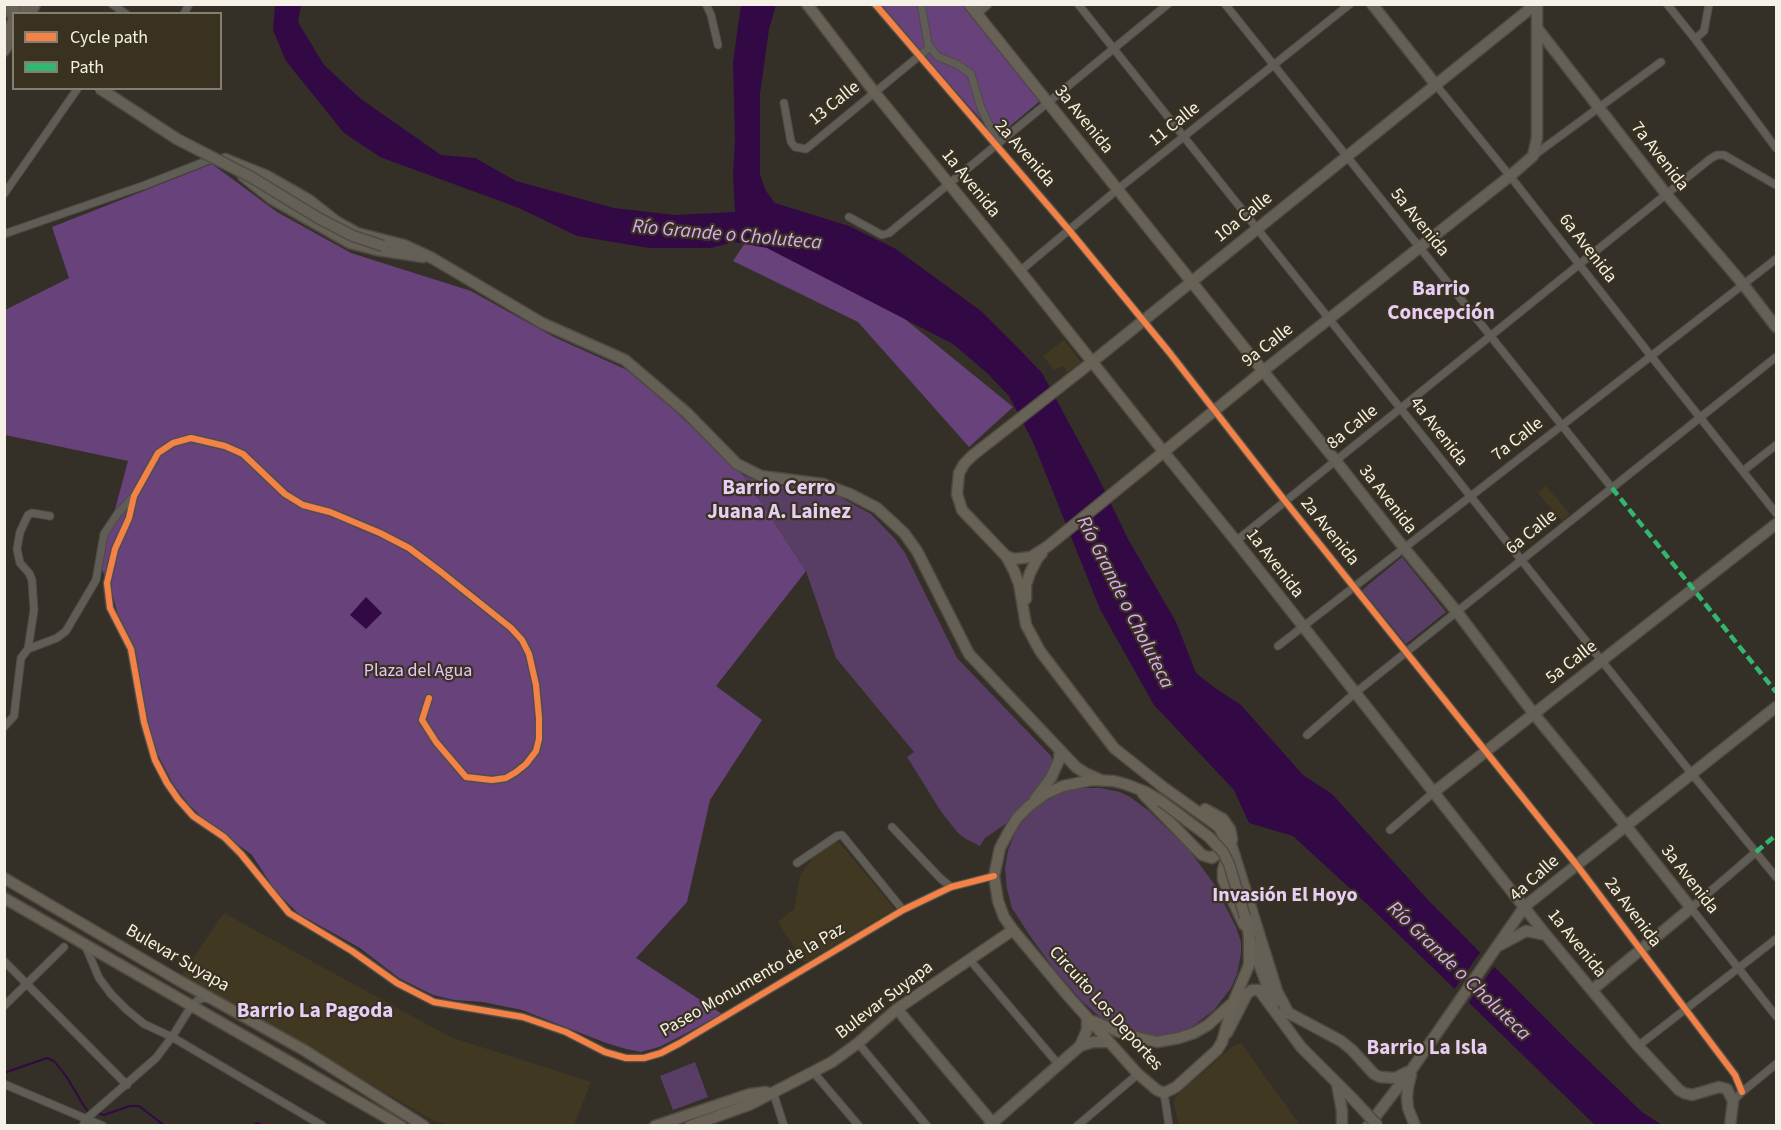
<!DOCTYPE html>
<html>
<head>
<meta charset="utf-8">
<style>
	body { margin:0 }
	#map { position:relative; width:1781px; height:1130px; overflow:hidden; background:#343027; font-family:"Source Sans 3",sans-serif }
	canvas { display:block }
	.frame { position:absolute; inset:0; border:6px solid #f6f1e6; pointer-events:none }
	.legend { position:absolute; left:12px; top:12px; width:210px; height:78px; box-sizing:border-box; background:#3a3221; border:2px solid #857e70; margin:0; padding:8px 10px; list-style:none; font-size:18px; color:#f6f1e6 }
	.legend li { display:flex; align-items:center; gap:12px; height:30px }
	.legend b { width:30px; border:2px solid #857e70 }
</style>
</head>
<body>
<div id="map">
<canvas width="1781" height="1130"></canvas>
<div class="frame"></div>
<ul class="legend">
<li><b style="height:8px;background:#f48246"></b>Cycle path</li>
<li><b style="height:8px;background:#33b770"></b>Path</li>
</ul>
</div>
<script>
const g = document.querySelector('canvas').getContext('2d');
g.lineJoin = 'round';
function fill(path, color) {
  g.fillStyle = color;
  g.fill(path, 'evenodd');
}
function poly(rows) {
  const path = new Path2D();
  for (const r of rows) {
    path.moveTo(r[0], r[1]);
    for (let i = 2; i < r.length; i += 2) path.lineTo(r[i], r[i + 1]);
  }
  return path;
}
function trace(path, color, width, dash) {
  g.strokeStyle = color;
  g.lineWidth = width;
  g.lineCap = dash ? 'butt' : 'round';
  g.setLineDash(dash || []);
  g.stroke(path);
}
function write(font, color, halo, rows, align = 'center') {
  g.font = font + ' "Source Sans 3",sans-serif';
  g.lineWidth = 4.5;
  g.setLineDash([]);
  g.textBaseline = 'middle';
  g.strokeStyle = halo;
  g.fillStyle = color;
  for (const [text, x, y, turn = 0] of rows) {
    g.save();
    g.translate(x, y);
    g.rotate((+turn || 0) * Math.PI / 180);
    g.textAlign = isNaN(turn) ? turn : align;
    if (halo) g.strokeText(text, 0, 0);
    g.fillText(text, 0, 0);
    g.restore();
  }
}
fill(poly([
	[1064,340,1081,362,1068,372,1062,366,1054,370,1043,356],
	[1546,486,1570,514,1562,521,1538,493],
	[838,841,895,909,804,963,778,922,794,909,800,876,816,853,826,846],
	[224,913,450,1037,591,1082,574,1125,457,1126,434,1121,182,975],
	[1241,1043,1300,1125,1179,1125,1174,1104,1175,1097,1233,1046]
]), '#413822');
fill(poly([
	[743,475,768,485,812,488,840,497,871,514,895,539,905,553,957,658,1051,756,1054,765,1038,791,1007,823,985,838,980,846,966,839,958,833,942,813,907,757,914,752,836,658,806,571],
	[1402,557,1446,612,1406,644,1362,590],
	[1080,788,1101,788,1120,792,1130,797,1149,811,1190,851,1214,884,1236,927,1241,942,1241,954,1237,974,1231,988,1214,1010,1192,1027,1185,1031,1150,1038,1107,1024,1081,1000,1054,969,1030,936,1012,908,1007,889,1005,869,1008,850,1017,829,1032,810,1047,800,1065,792],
	[695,1062,708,1097,673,1110,660,1076]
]), '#583e65');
fill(poly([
	[877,5,967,5,976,13,1040,101,997,137],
	[212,164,277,212,351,253,471,291,554,337,627,370,674,410,743,475,806,571,716,686,762,720,710,800,687,902,636,958,722,1014,677,1038,659,1047,641,1052,626,1049,606,1043,522,1010,483,1002,454,1000,433,995,399,978,360,948,299,914,276,892,252,855,204,819,189,805,173,784,154,747,112,593,100,565,128,461,5,435,5,310,69,278,52,227],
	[749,237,879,298,1013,407,969,447,858,322,733,261]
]), '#67427b');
fill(poly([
	[275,5,301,5,298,22,324,65,361,99,441,155,475,158,516,181,614,208,675,215,735,212,733,174,735,140,733,62,741,5,776,5,769,29,760,94,760,175,766,191,775,203,849,226,896,249,981,311,1020,350,1042,373,1097,475,1128,539,1176,622,1196,673,1215,688,1241,705,1303,775,1332,794,1429,901,1569,1042,1642,1112,1662,1125,1595,1125,1368,905,1293,836,1249,823,1234,790,1154,705,1100,609,1033,442,1009,396,987,373,953,344,767,248,734,242,711,248,649,248,577,236,519,208,380,157,344,133,286,61,273,30],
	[366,597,382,613,366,629,350,615]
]), '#320944');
fill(poly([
	[1482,950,1496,964,1467,1005,1453,991]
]), '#343027');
trace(poly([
	[4,1073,47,1058,54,1061,66,1076,84,1106,88,1111,92,1112],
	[97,1113,104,1115,130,1106,139,1106,165,1126],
	[251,1126,258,1123,263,1126]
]), '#320944', 2);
const street = poly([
	[112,4,126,14],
	[706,4,711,15,718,45],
	[875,4,1069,230,1169,352,1285,501,1576,864,1735,1075,1742,1092],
	[921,4,928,44,937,56,958,65,971,74,981,108,997,141],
	[1078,4,1692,774,1776,877],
	[1225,4,1612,488],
	[1667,4,1695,39,1776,148],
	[184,14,189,4],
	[1695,39,1704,31,1709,4],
	[1436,85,1510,176,1651,356,1776,513],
	[784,103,791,142,795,147,806,149,930,47],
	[1533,156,1661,62],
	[4,194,78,88],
	[849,217,882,235,889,233,1168,4],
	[4,234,145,185,214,158],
	[1020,271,1118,189,1350,4],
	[1743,471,1776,445],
	[1236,541,1710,159,1717,155,1724,155,1776,185],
	[1278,646,1776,259],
	[28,649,34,610,32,580,29,573,20,563,17,549,20,532,28,515,32,513,50,516],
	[429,698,422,720,436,742,466,777,492,780,506,778,516,772,526,764,536,751,539,739,539,718,536,685,529,654,522,640,511,628,441,572,409,548,380,533,330,512,303,505,285,494,243,454,225,446,191,438,173,443,158,453,134,496,129,518,115,549,107,583,110,608,131,649,144,722,155,760,167,783,178,799,193,816,224,837,241,854,289,913,352,951,397,983,434,1002,523,1017,566,1032,605,1052,626,1058,644,1058,661,1053,680,1043,903,910,951,887,994,876],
	[4,727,14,716,21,658,28,649,57,638,66,631,96,580,104,534,118,513,133,497],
	[1307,735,1355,693,1776,357],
	[892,827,940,878,951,887],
	[1390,830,1434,792],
	[1756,852,1691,908,1776,1016],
	[797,863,837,836,842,835,903,910],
	[85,945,99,978,111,994,127,1010,144,1024,172,1037,323,1126],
	[970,960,1059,1065],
	[4,961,127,1085],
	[4,1006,64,947],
	[858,1043,927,1126],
	[1638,1046,1776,939],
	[814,1073,859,1126],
	[4,1084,103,1126],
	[773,1092,784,1126],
	[1164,1093,1169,1126],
	[1733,1101,1742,1092,1776,1064],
	[83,1126,86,1119,156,1058,172,1037,192,1005,198,1000,204,998,209,999],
	[1077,1126,1138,1074]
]);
const secondary = poly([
	[6,4,14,18],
	[24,4,25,14],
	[1372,4,1436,85],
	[1537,4,1537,138,1533,156,1510,176,1263,371,1336,461,1404,548,1457,612,1534,714,1626,826,1691,908,1592,990],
	[976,13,986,4],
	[31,14,35,4],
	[1537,28,1666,194,1743,284,1776,327],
	[4,51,14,36],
	[225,159,267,176,309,200,337,222,357,233,404,245,432,258,542,323,625,360,687,413,737,464,761,476,823,484,850,494,877,508,904,533,917,551,969,654,1076,767,1085,773,1101,780],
	[243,176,272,199,350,243,377,250,423,257],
	[1092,362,1536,4],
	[1163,451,1236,541,1546,935,1638,1046,1679,1090,1684,1093,1692,1095,1719,1087,1727,1089,1733,1101,1730,1126],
	[1434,792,1776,524],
	[1035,799,1051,778,1059,760,1060,750],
	[1231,844,1277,991,1289,1014],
	[1249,937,1274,1004],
	[1500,945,1526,931,1546,935],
	[897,1009,995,1126],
	[1285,1011,1341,1041,1352,1050,1374,1074,1380,1077,1395,1078,1407,1072],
	[1227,1033,1247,994,1252,990,1259,990,1301,1047,1352,1098],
	[1080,1046,1093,1042,1109,1042],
	[1411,1075,1408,1087,1407,1098,1408,1108,1415,1126],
	[1337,1084,1342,1111,1342,1126],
	[989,1126,1080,1046,1087,1030,1087,1018],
	[1368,1126,1412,1069,1525,906,1776,707]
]);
const primary = poly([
	[13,4,15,14],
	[807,4,875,93,1020,271,1163,451],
	[969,4,1263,371,1048,546,1031,557,1014,559,1006,556,962,510,957,494,959,473,964,464,973,455,1092,362],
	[4,38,14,20],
	[1006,556,1014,571,1019,584,1026,625,1040,651,1114,748,1163,787,1219,827,1224,837,1223,843,1217,854,1212,858,1202,855,1143,794],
	[1026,599,1026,585,1030,573,1037,559,1042,553],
	[1161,801,1146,792,1125,784,1114,781,1092,780,1063,786,1045,794,1029,806,1017,818,1008,833,1000,848,994,876,998,901,1004,917,1013,930,1069,997,1138,1074,1157,1090,1164,1093,1176,1087,1217,1050,1222,1042,1233,1003,1249,965,1249,935,1245,917],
	[1205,809,1223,819,1230,829,1232,839,1223,870,1223,880,1244,925],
	[4,878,178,980,304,1050,424,1126],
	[4,898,401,1126],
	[1093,1021,1124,1034,1157,1042,1179,1038,1194,1033,1208,1025,1230,1005],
	[655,1126,750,1094,766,1092],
	[690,1126,749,1105,832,1062,858,1043,897,1009,1013,930]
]);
trace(street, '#4f4b44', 9);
trace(secondary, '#4f4b44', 13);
trace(primary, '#4f4b44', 13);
trace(street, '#605d57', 7);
trace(secondary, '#646056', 10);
trace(primary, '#676255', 10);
const secondaryBridge = poly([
	[99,88,177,139,251,177,320,219,353,236,383,246],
	[1352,1098,1378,1126]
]);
const primaryBridge = poly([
	[1161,801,1209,837,1223,852,1229,864,1245,917]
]);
trace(secondaryBridge, '#4f4b44', 13, []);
trace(primaryBridge, '#4f4b44', 13, []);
trace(secondaryBridge, '#646056', 10);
trace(primaryBridge, '#676255', 10);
trace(poly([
	[1612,488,1776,692],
	[1756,852,1776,835]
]), '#33b770', 4.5, [9, 4.5]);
trace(poly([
	[875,4,1069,230,1169,352,1285,501,1576,864,1735,1075,1742,1092],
	[429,698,422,720,436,742,466,777,492,780,506,778,516,772,526,764,536,751,539,739,539,718,536,685,529,654,522,640,511,628,441,572,409,548,380,533,330,512,303,505,285,494,243,454,225,446,191,438,173,443,158,453,134,496,129,518,115,549,107,583,110,608,131,649,144,722,155,760,167,783,178,799,193,816,224,837,241,854,289,913,352,951,397,983,434,1002,523,1017,566,1032,605,1052,626,1058,644,1058,661,1053,680,1043,903,910,951,887,994,876]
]), '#f48246', 6);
write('18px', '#f6f1e6', '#3a3221', [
	["13 Calle",835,104,-39],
	["3a Avenida",1083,120,51],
	["11 Calle",1175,125,-39],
	["2a Avenida",1024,154,49],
	["7a Avenida",1659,157,52],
	["1a Avenida",970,184,51],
	["10a Calle",1244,218,-39],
	["5a Avenida",1419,223,51],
	["6a Avenida",1587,249,52],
	["9a Calle",1268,346,-38],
	["8a Calle",1353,428,-39],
	["4a Avenida",1438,432,52],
	["7a Calle",1518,440,-38],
	["3a Avenida",1387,500,52],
	["2a Avenida",1329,532,51],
	["6a Calle",1532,533,-39],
	["1a Avenida",1274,564,52],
	["5a Calle",1572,663,-38],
	["4a Calle",1535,879,-42],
	["3a Avenida",1689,880,52],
	["2a Avenida",1632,913,53],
	["1a Avenida",1576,944,51],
	["Bulevar Suyapa",177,959,30],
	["Paseo Monumento de la Paz",753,981,-30],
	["Bulevar Suyapa",885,1001,-37],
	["Circuito Los Deportes",1105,1009,48]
]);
write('18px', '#e7c4fe', '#3a3221', [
	["Plaza del Agua",418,672]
]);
write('italic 20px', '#d9abf6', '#3a3221', [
	["Río Grande o Choluteca",727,236,5],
	["Río Grande o Choluteca",1124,603,63],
	["Río Grande o Choluteca",1458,972,44]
]);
write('bold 20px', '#e7cef7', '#3a3221', [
	["Invasión El Hoyo",1285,897]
]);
write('bold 21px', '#e7cef7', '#3a3221', [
	["Barrio",1441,290],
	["Concepción",1441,314],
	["Barrio Cerro",779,489],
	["Juana A. Lainez",779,513],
	["Barrio La Pagoda",315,1012],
	["Barrio La Isla",1427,1049]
]);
</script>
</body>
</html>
